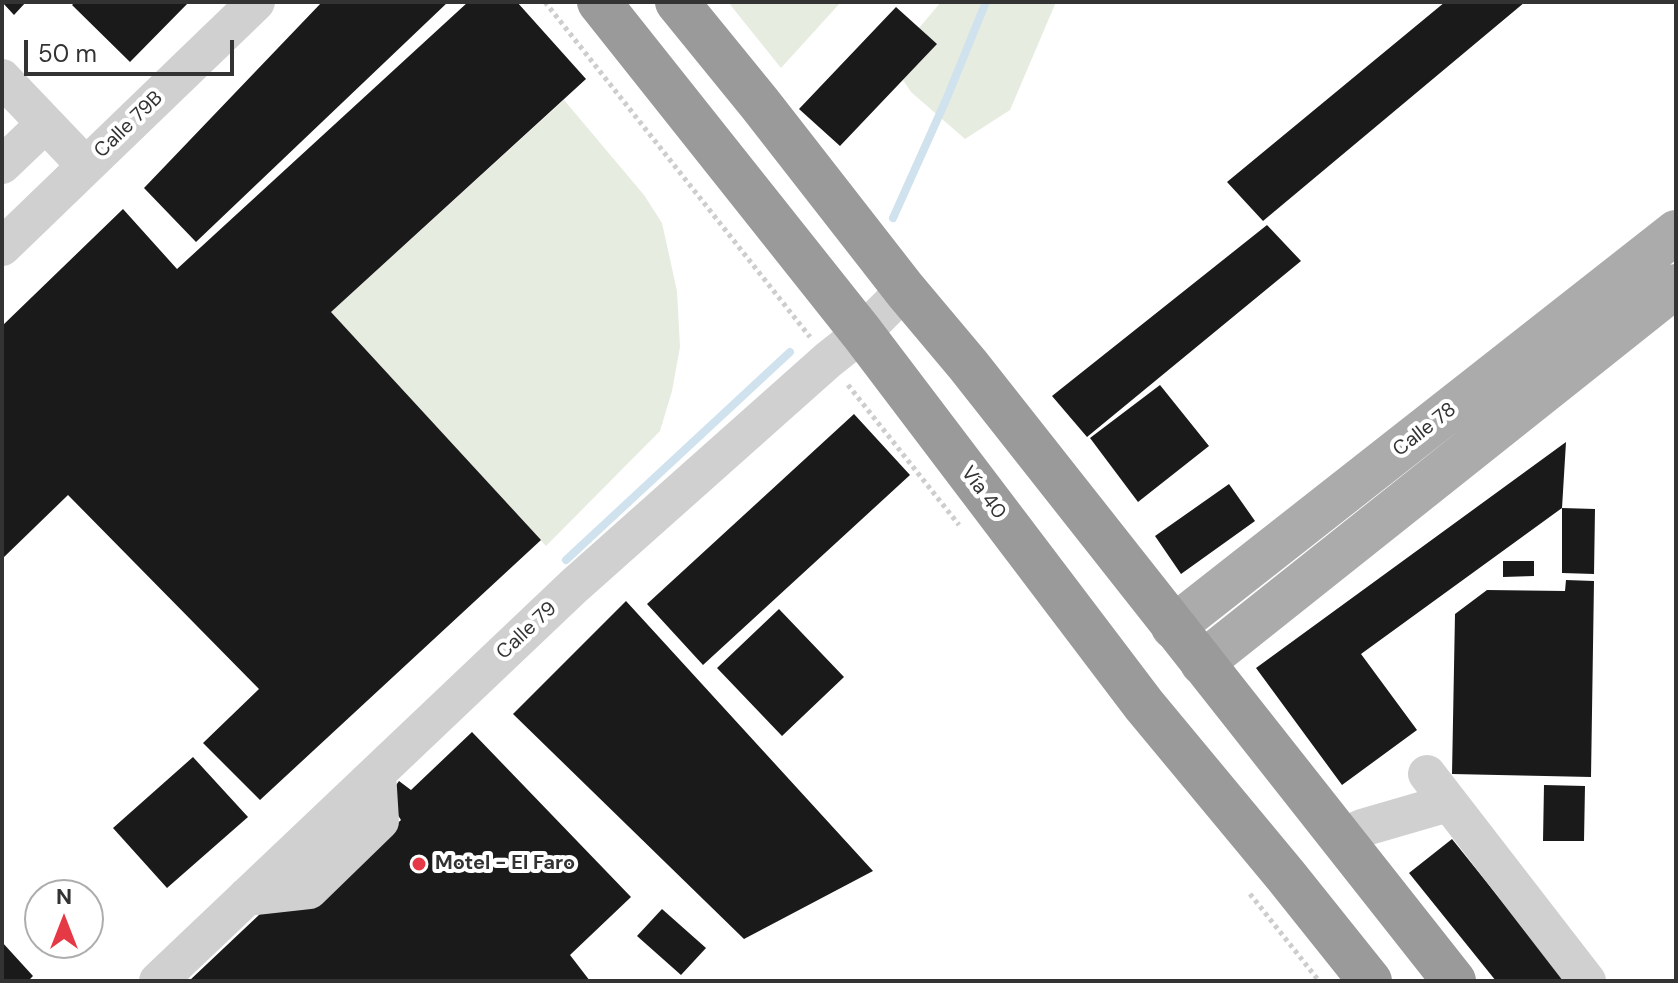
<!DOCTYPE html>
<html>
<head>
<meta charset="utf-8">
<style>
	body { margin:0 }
	#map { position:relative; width:1678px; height:983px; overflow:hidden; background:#fff; font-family:"DM Sans",sans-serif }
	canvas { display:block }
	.frame { position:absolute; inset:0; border:4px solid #333; pointer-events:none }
	.north { position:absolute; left:24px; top:879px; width:80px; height:80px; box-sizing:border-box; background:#fff; border:2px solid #adadad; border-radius:50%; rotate:0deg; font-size:22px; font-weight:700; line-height:32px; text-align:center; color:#333 }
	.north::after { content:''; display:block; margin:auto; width:28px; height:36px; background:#e63946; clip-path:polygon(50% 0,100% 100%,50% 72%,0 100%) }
	.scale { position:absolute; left:24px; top:40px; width:210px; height:36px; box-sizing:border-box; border:4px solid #333; border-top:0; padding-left:10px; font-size:24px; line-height:28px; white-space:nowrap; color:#333; -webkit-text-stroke:6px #fff; paint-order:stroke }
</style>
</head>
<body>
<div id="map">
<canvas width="1678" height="983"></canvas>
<div class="frame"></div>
<div class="north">N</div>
<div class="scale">50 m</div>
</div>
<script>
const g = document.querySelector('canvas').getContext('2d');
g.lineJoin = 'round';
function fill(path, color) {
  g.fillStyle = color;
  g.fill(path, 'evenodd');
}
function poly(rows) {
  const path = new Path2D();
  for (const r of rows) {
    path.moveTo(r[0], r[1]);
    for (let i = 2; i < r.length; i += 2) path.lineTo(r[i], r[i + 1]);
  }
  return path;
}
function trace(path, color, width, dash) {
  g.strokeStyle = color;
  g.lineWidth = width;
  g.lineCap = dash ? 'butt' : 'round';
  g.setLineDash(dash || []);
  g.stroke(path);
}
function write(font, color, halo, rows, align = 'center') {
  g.font = font + ' "DM Sans",sans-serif';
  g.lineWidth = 8;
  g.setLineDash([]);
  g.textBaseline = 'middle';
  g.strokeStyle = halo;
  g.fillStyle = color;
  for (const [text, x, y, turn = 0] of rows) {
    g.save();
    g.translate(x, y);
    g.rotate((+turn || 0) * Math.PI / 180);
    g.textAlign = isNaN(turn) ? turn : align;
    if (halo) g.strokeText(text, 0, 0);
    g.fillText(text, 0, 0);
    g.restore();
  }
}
fill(poly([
	[728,2,841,2,781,68],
	[941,2,1056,2,1010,110,965,139,911,92,903,80,936,45,919,28],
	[564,100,644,195,662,223,677,291,680,347,672,391,660,431,546,546,331,312]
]), '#e6ecdf');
trace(poly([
	[893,218,946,100,986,2],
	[566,560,790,352]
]), '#cfe2ee', 8);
fill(poly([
	[2,2,26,2,14,15],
	[75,2,189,2,130,62,72,5],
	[322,2,448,2,196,242,144,188],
	[468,2,517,2,586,79,331,312,541,540,260,800,203,743,259,689,68,495,2,559,2,326,123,209,177,269],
	[1445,2,1525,2,1263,221,1227,182],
	[896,7,937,44,840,146,799,109],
	[1267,225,1301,261,1087,437,1052,396],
	[1160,385,1209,446,1138,502,1090,438],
	[854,414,910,475,703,665,647,604],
	[1566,442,1562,508,1361,654,1417,730,1342,785,1256,668],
	[1229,484,1255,521,1181,574,1155,536],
	[1562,508,1595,509,1594,574,1562,573],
	[1503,561,1534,561,1534,576,1503,577],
	[1566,580,1594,581,1591,777,1452,774,1455,614,1487,590,1565,591],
	[626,601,873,871,744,939,513,714],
	[779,609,844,677,782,736,717,668],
	[472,732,631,897,570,955,590,981,189,981,278,897,310,907,401,820,387,798,399,781,411,790],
	[193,757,248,817,167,888,113,828],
	[1544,785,1585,786,1584,841,1543,841],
	[1452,839,1566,981,1496,981,1409,873],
	[662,909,706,948,681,975,637,936],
	[2,942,33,976,28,981,2,981]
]), '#1a1a1a');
trace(poly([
	[545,2,810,337],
	[848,385,959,525],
	[1250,894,1319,981]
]), '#cdcdcd', 5, [4, 4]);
trace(poly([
	[2,78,86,166],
	[2,165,45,124],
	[2,247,256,2],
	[1427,774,1587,981],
	[1342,837,1362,828,1448,803],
	[246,897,309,890,380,821,377,773],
	[158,981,574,586,828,360,862,333,905,290]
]), '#d0d0d0', 38);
trace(poly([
	[1173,627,1676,232],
	[1202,663,1676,286]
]), '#ababab', 44);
trace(poly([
	[599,2,862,333,1144,705,1286,876,1370,981],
	[677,2,760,104,905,290,968,365,1454,981]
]), '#9a9a9a', 44);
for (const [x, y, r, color] of [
	[419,864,8,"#e63946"]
]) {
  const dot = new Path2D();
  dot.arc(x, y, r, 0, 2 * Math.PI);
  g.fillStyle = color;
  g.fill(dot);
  trace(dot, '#fff', 3);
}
write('20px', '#333', '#fff', [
	["Calle 79B",129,125,-44],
	["Calle 78",1425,430,-38],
	["Vía 40",983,493,53],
	["Calle 79",527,631,-43]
]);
write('bold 20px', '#333', '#fff', [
	["Motel - El Faro",435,864]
], 'left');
</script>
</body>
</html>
